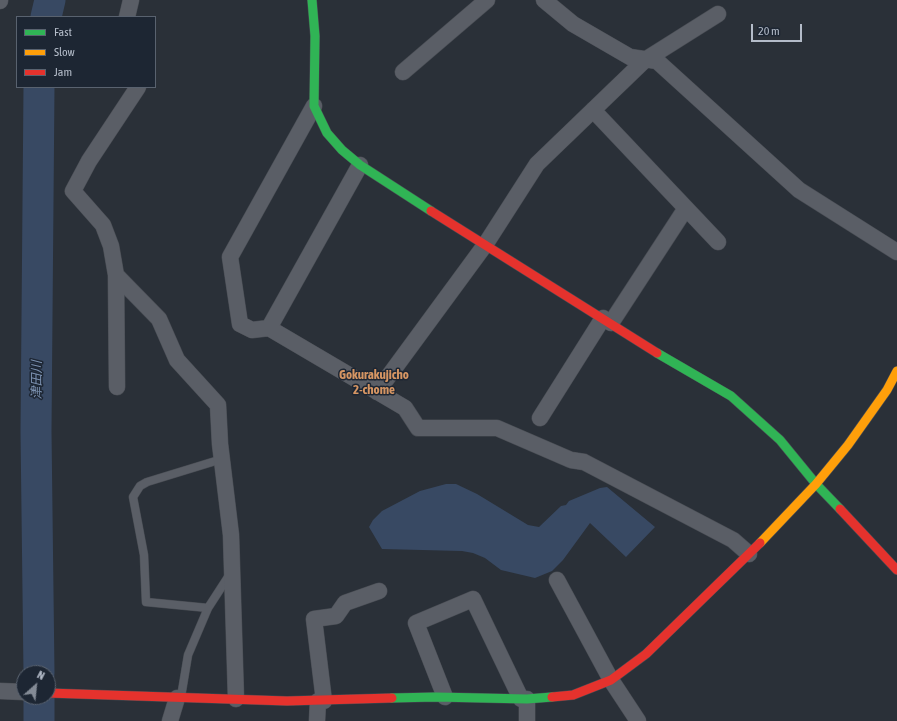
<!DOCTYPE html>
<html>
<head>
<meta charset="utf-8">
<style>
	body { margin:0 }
	#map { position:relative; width:897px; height:721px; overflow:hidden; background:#2a3038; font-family:"Asap Condensed",sans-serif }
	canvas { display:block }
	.legend { position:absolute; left:16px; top:16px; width:140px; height:72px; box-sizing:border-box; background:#1d2633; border:1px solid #59626f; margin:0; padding:5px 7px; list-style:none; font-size:12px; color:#b4bcc9 }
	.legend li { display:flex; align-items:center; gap:8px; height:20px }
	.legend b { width:20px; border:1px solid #59626f }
	.north { position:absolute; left:16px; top:665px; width:40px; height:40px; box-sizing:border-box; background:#1d2633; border:1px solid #59626f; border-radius:50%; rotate:27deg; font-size:11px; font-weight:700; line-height:16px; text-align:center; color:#b4bcc9 }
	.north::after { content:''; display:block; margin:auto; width:14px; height:18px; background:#848b96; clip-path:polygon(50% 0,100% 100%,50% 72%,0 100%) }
	.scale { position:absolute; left:751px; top:24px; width:51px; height:18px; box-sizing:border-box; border:2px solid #b4bcc9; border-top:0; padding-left:5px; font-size:12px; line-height:14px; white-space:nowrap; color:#b4bcc9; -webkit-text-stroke:3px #1d2633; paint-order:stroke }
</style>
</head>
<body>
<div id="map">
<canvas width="897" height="721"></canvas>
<ul class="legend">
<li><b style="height:5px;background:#30b455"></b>Fast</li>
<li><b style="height:5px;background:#ff9f0a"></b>Slow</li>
<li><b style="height:5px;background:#e5322d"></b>Jam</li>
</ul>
<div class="north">N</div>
<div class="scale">20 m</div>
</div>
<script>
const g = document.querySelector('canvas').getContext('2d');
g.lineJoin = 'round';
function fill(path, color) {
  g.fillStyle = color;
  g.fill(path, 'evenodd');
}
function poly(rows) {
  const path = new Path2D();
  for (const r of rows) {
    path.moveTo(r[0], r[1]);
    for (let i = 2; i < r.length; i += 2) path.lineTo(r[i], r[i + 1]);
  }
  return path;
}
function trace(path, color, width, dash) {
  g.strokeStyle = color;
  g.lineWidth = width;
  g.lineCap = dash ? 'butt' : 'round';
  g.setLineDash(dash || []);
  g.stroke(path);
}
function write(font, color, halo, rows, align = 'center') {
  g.font = font + ' "Asap Condensed","Noto Sans JP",sans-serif';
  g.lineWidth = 3;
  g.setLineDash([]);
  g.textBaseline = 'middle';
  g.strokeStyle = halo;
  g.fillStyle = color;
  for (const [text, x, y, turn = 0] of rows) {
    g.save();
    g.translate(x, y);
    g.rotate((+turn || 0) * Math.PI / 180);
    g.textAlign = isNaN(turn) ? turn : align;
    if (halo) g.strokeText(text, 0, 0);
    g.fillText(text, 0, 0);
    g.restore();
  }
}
fill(poly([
	[446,484,456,484,477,494,528,525,539,527,561,506,566,505,569,501,600,488,607,487,655,527,626,557,590,523,563,560,552,571,535,578,501,570,485,558,473,553,462,551,382,549,369,527,373,520,382,511,420,491]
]), '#384963');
trace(poly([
	[46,17,50,0],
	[39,673,36,431,39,87],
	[39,697,39,721]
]), '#384963', 31);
const lane = poly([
	[208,608,146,602,144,555,133,497,140,486,147,482,222,459],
	[181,697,188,655,208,608,230,574]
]);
const street = poly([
	[544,0,573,24,630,57,657,61,799,190,897,252],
	[0,1,0,0],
	[127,17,131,0],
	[403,72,487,0],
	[138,87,89,161,73,191,103,225,111,246,116,275,159,319,177,360,218,405,220,444,231,535,236,699],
	[314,106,230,257,240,324,252,330,269,328,405,408,418,428,497,428,571,460,584,462,733,540,749,554],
	[593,110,718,242],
	[116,275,117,387],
	[611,323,686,208],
	[269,328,360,165],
	[377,392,485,245,537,164,645,60,718,14],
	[540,418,603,318],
	[557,580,611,680,638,721],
	[0,691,24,692],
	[445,697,416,623,473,599,521,699],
	[324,701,314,619,336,616,345,603,379,591],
	[170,721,177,698],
	[317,721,318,701],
	[527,721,527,699]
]);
const fast = poly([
	[312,0,315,36,314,106,327,133,342,150,360,165,431,211],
	[657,353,731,396,780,440,816,484,840,509],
	[392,698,436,697,527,699,552,697]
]);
const slow = poly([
	[760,543,816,484,848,445,887,390,897,371]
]);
const jam = poly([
	[431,211,657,353],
	[840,509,897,570],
	[48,693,287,701,392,698],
	[552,697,573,695,611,680,646,654,760,543]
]);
trace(lane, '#484c53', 9);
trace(street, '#484c53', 17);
trace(fast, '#484c53', 10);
trace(slow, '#484c53', 10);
trace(jam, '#484c53', 10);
trace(lane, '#5a5e66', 8);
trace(street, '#5a5e66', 16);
trace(fast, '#30b455', 9);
trace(slow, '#ff9f0a', 9);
trace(jam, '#e5322d', 9);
write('bold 13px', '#d59563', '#1d2633', [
	["Gokurakujicho",374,375],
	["2-chome",374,390]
]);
write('italic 13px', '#7c92b1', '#1d2633', [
	["津田川",37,380,-90]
]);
</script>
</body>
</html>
